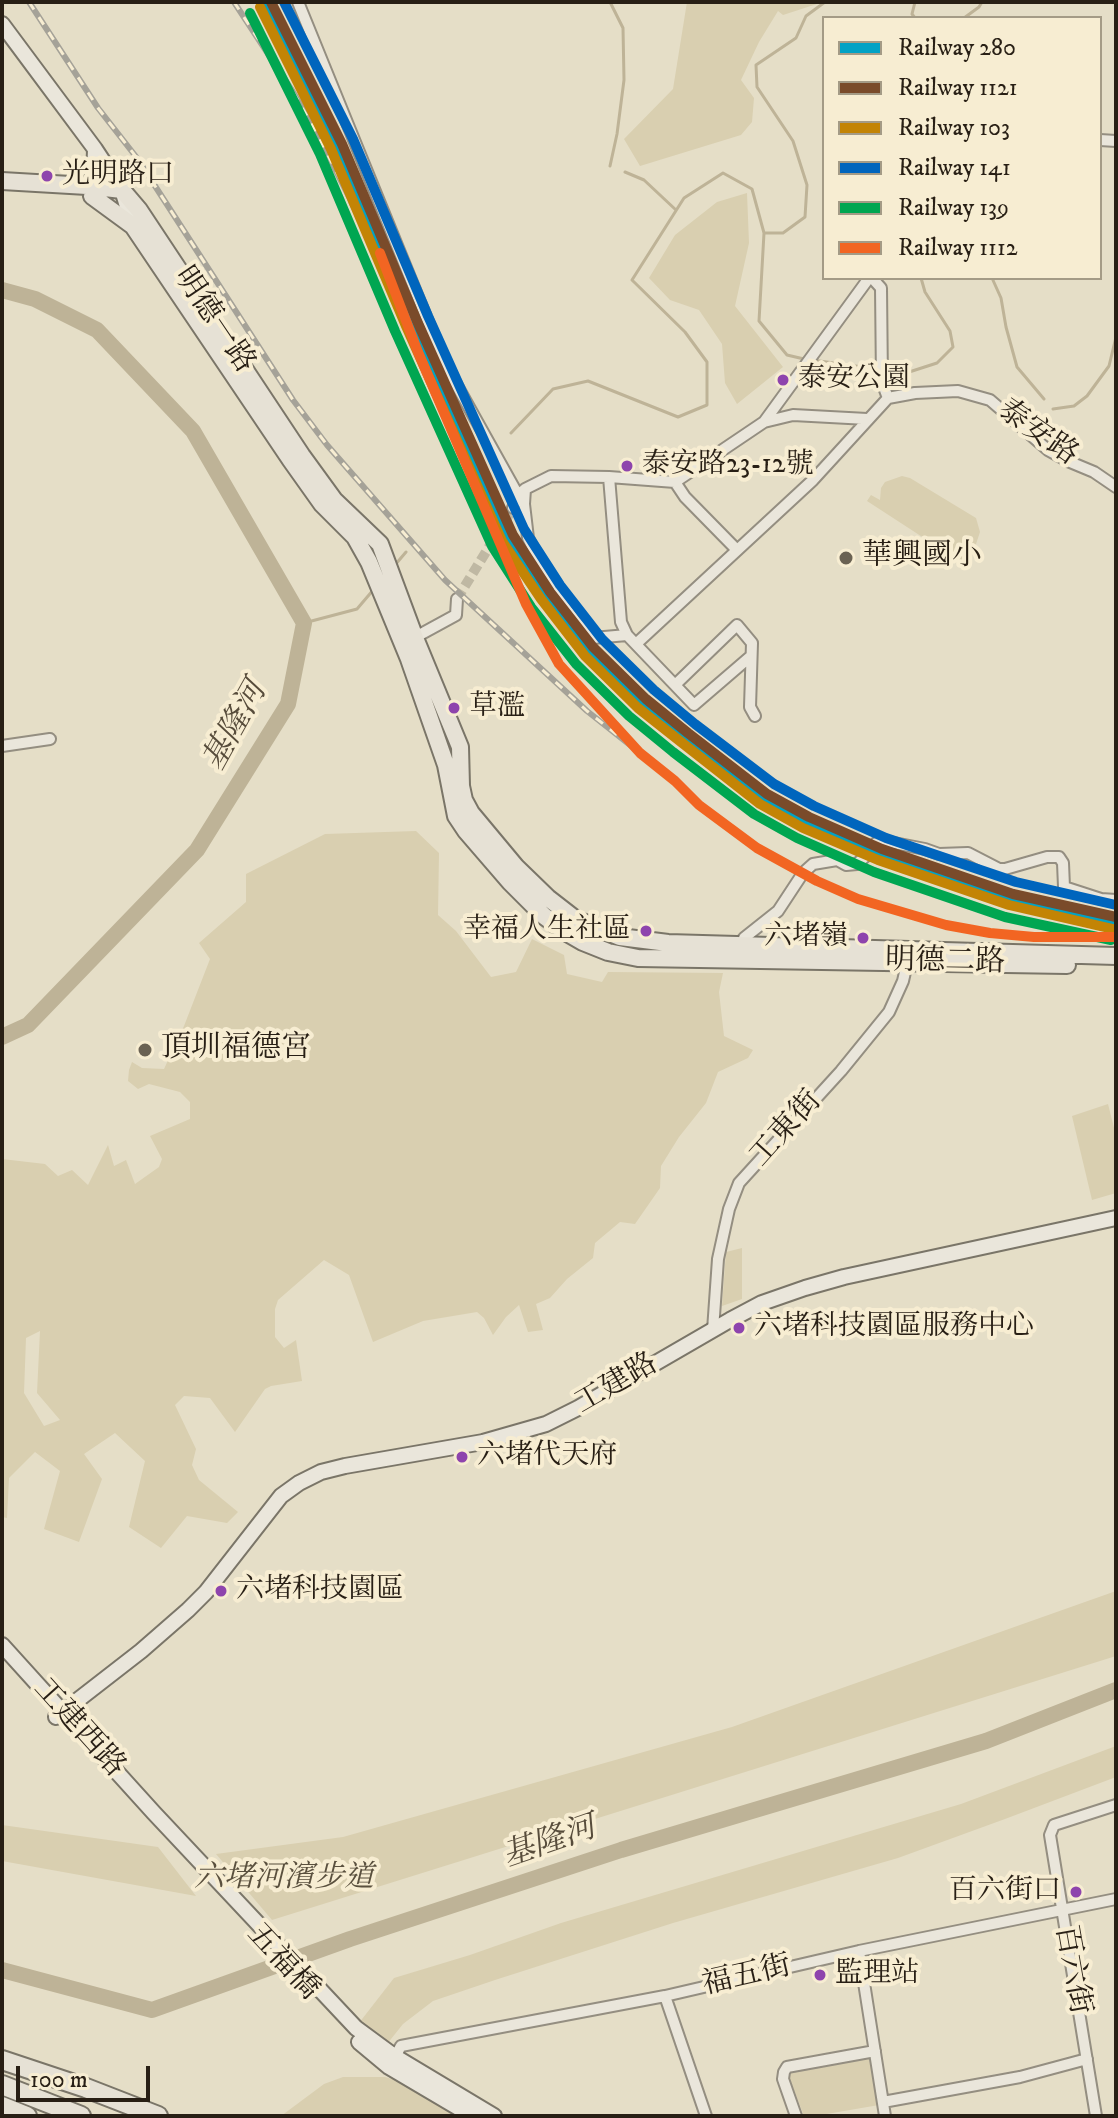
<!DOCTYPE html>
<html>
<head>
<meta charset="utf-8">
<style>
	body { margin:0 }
	#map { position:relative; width:1118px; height:2118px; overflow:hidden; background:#e5dec7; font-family:"IM FELL DW Pica",serif }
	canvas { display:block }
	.frame { position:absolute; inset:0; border:4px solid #281f15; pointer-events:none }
	.legend { position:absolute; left:822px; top:16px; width:280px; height:264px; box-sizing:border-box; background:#f7edd2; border:2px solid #a49b86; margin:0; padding:10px 14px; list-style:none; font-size:24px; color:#281f15 }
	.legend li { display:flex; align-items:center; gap:16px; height:40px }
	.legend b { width:40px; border:2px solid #a49b86 }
	.scale { position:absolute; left:16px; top:2066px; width:134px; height:36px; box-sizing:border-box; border:4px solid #281f15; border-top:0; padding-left:10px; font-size:24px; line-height:28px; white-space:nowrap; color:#281f15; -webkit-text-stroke:6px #f7edd2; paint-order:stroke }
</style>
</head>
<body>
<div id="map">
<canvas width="1118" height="2118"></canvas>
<div class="frame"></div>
<ul class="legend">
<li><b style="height:10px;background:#02a2c5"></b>Railway 280</li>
<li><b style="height:10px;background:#7a4b2a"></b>Railway 1121</li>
<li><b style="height:10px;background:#c38405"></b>Railway 103</li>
<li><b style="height:10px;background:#0065bd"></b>Railway 141</li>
<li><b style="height:10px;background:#00a651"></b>Railway 139</li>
<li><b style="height:10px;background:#f26522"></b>Railway 1112</li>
</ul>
<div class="scale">100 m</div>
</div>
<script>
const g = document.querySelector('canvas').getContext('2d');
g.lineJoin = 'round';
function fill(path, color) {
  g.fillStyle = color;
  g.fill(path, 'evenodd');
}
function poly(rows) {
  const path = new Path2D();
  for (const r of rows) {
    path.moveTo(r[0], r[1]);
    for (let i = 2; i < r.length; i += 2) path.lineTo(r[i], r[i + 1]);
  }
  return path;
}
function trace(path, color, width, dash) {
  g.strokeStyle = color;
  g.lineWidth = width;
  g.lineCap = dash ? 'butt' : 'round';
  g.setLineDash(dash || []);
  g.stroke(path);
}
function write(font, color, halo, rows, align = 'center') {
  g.font = font + ' "IM FELL DW Pica","Noto Serif TC",serif';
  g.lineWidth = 8;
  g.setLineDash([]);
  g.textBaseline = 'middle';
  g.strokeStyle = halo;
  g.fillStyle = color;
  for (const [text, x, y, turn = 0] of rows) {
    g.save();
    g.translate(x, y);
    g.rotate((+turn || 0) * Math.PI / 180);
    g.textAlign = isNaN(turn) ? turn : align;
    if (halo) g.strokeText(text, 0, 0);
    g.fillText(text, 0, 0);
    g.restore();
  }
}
fill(poly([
	[687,2,823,2,783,15,778,11,759,42,741,80,754,98,752,122,741,135,640,166,624,139,673,89],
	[747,193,749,243,735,306,783,367,737,404,725,383,722,344,699,310,670,300,649,278,675,235,717,202],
	[902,476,910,478,976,518,980,532,976,544,972,549,964,553,972,558,967,566,867,501,871,495,880,500,881,488,885,482],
	[416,831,439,853,438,915,456,931,491,977,516,972,532,939,564,955,567,974,602,982,608,972,723,973,719,992,724,1036,753,1050,748,1058,718,1072,706,1103,679,1137,661,1166,660,1188,635,1224,620,1222,595,1243,593,1258,567,1279,550,1298,536,1304,543,1330,528,1332,519,1305,506,1317,493,1335,484,1318,477,1312,423,1321,373,1342,349,1275,324,1260,278,1300,275,1309,275,1337,284,1348,296,1340,302,1381,271,1386,265,1389,235,1432,210,1398,184,1396,175,1405,196,1449,192,1465,199,1480,238,1512,227,1523,187,1516,161,1548,129,1527,145,1461,115,1433,84,1454,102,1479,79,1542,44,1529,60,1471,35,1452,9,1478,7,1518,2,1517,2,1159,45,1164,58,1176,72,1170,88,1185,108,1145,114,1166,126,1160,135,1184,159,1167,162,1159,150,1136,190,1119,190,1102,180,1092,149,1084,138,1089,128,1081,129,1070,132,1062,142,1068,164,1069,184,1026,210,959,199,943,246,902,246,874,325,834],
	[40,1331,37,1393,60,1420,44,1426,24,1393,26,1338],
	[1108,1104,1116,1136,1116,1193,1092,1200,1072,1116],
	[742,1248,742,1299,722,1306,726,1252],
	[1116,1591,1116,1656,272,1920,216,1854,343,1837,732,1727],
	[1116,1746,1116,1777,1005,1819,898,1858,673,1923,495,1980,433,2001,403,2024,387,2044,359,2023,394,1978,470,1955,561,1923,961,1804],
	[2,1825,158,1847,196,1896,2,1861],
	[870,2056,879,2105,815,2116,804,2116,787,2072],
	[343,2077,385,2077,406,2083,461,2116,281,2116,324,2084]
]), '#d9cfb0');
trace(poly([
	[610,2,623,28,624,80,617,134,610,166],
	[915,18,912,14,915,2],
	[964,18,979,7,982,2],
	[625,172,644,180,676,210],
	[764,233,783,233,805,217,807,185,793,141,757,87,756,65,796,38,806,16,825,2],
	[992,278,1001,298,1006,327,1017,367,1044,399],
	[812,360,906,373,937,363,953,347,950,331,925,292,921,278],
	[1053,409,1074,406,1087,396,1109,366,1116,337],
	[511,433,553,389,588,381,678,417,707,405,707,362,685,332,632,280,684,198,723,173,752,189,764,233,759,321,787,355,804,359],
	[395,565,406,552],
	[304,623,357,609,374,589]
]), '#beb397', 3);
trace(poly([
	[2,290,35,299,97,330,193,431,304,623,288,704,197,850,28,1025,2,1037],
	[2,1970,152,2010,350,1939,621,1850,986,1741,1116,1690]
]), '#beb397', 16);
trace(poly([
	[457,599,513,508]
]), '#bfb8a3', 10, [10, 5]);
const street = poly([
	[298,2,446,366,518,495],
	[1100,140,1116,141],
	[872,278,881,288,882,382,888,398],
	[764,422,793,415,867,419],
	[609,477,621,622,627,635,694,705,751,656],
	[675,482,764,422,869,278],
	[525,489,524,504,528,538,557,596,576,622,593,638,627,635],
	[513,508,518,495,525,489,551,476,609,477,675,482,685,497,737,550],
	[412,639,456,615,457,599],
	[637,643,813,480,888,398,915,393,958,391,990,400,1048,450,1070,462,1094,472,1116,487],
	[676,684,737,625,752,643,750,707,755,716],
	[2,746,50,739],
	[744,938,778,911,803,873,813,864,837,860,846,865,857,864,870,852,876,843,884,841,925,849,939,854,968,853,999,869,1005,869,1047,857,1059,857,1063,863,1064,887,1101,899,1116,900],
	[713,1330,718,1259,729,1209,739,1183,841,1071,889,1012,903,981,908,959],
	[859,1951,885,2116],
	[665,1996,706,2116],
	[392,2062,401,2046,665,1996,859,1951,1116,1899],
	[883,2102,1020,2077,1087,2059],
	[796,2116,783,2079,784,2072,787,2067,875,2051],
	[1096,2116,1050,1835,1054,1825,1116,1805]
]);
const secondary = poly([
	[2,24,95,149,122,190,133,226],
	[87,186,94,176,95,150],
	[2,1645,154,1813,356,2028,394,2056,494,2116],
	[56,1717,141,1651,188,1610,206,1592,281,1496,299,1483,321,1472,345,1466,483,1442,546,1424,578,1408,730,1320,762,1303,805,1288,844,1277,1116,1218],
	[359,2042,389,2067,472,2116]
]);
const primary = poly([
	[2,181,87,186,122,190,139,210,302,456,334,500,380,544,415,638,460,747,461,786,464,800,471,813,516,867,548,898,575,919,620,937,668,943,1116,956],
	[92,196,133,226,290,459,322,504,355,537,369,562,409,659,446,765,456,816,466,831,510,882,544,916,564,931,583,942,608,952,638,958,1067,965]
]);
const highway = poly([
	[2,2060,86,2088,158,2116],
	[2,2085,81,2116],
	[2,2106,27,2116]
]);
trace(street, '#948e81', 14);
trace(secondary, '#7a7568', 18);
trace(primary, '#7a7568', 20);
trace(highway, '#7a7568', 22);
trace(street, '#eae6db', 10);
trace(secondary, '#eae6db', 14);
trace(primary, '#e6e1d5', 16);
trace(highway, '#e6e1d5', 18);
const rail = poly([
	[29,2,98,108,137,158,293,400,327,445,445,580,587,711,640,753],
	[234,2,293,92,318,135,350,199,411,332],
	[418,352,442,390],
	[496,512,504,553]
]);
trace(rail, '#a5a298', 6);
trace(rail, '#f7edd2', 3, [9]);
trace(poly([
	[265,2,325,118,502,525,534,577,570,628,587,648,641,703,764,797,807,821,880,853,1010,900,1116,922]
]), '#02a2c5', 10);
trace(poly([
	[271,2,342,144,417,321,513,535,550,592,593,647,646,699,688,733,767,794,809,817,882,849,1013,894,1116,917]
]), '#7a4b2a', 10);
trace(poly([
	[260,7,331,149,406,326,502,541,541,599,585,656,638,708,681,742,760,804,803,828,878,860,1009,905,1113,929]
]), '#c38405', 10);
trace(poly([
	[284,2,353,139,428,316,524,529,560,585,602,639,654,690,695,724,774,784,814,806,886,838,1016,882,1116,905]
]), '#0065bd', 10);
trace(poly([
	[250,13,320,154,395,331,492,546,531,607,576,664,629,716,673,752,754,814,797,838,874,872,1005,917,1111,940]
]), '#00a651', 10);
trace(poly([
	[380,253,418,352,526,604,559,664,640,753,675,781,699,805,757,848,817,881,858,899,946,925,990,933,1034,937,1116,937]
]), '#f26522', 10);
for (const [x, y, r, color] of [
	[47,176,7,"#8e44ad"],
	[783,380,7,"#8e44ad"],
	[627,466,7,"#8e44ad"],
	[846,558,8,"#6a6253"],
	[454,708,7,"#8e44ad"],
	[646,931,7,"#8e44ad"],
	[863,938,7,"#8e44ad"],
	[145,1050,8,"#6a6253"],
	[739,1328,7,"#8e44ad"],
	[462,1457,7,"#8e44ad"],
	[221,1591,7,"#8e44ad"],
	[1076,1892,7,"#8e44ad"],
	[820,1975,7,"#8e44ad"]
]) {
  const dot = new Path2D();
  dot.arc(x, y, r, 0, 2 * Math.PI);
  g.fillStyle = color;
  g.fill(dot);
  trace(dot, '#f7edd2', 3);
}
write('28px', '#281f15', '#f7edd2', [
	["光明路口",62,176],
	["泰安公園",798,380],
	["泰安路23-12號",642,466],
	["草濫",469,708],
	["幸福人生社區",631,931,"right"],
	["六堵嶺",848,938,"right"],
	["六堵科技園區服務中心",754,1328],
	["六堵代天府",477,1457],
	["六堵科技園區",236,1591],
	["百六街口",1061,1892,"right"],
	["監理站",835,1975]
], 'left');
write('30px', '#281f15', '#f7edd2', [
	["明德一路",213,321,56],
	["泰安路",1037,434,35],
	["明德二路",945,963,1],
	["工東街",787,1130,-48],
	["工建路",617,1385,-30],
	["工建西路",78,1729,48],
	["五福橋",282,1963,47],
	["百六街",1071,1970,80],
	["福五街",747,1977,-13]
]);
write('30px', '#281f15', '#f7edd2', [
	["華興國小",862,558],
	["頂圳福德宮",161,1050]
], 'left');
write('italic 30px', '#5a503e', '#f7edd2', [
	["六堵河濱步道",284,1880]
]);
write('italic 32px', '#574c3b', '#f7edd2', [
	["基隆河",237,727,-61],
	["基隆河",550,1844,-19]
]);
</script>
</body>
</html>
